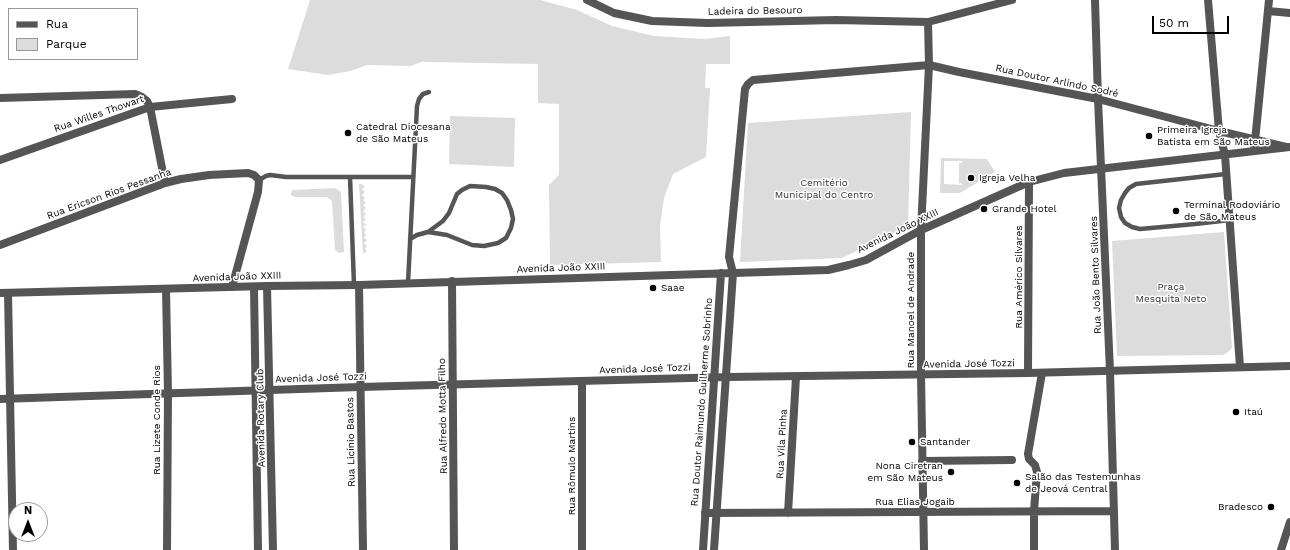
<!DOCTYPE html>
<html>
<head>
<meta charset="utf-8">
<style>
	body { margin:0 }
	#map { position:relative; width:1290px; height:550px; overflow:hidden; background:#fff; font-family:"Work Sans",sans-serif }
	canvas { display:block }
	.legend { position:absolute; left:8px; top:8px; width:130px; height:52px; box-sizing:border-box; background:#fff; border:1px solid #999; margin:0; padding:5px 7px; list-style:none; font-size:12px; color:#000 }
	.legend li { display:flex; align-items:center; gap:8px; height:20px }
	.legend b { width:20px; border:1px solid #999 }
	.north { position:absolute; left:8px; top:502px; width:40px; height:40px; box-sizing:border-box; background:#fff; border:1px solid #999; border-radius:50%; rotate:0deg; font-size:11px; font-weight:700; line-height:16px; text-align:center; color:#000 }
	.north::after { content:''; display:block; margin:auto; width:14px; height:18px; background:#000; clip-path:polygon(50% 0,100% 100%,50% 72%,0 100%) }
	.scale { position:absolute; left:1152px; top:16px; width:77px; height:18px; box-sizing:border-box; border:2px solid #000; border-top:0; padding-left:5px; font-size:12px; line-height:14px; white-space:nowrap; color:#000; -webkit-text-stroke:3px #fff; paint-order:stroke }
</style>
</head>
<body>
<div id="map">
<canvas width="1290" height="550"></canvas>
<ul class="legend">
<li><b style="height:5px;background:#555"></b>Rua</li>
<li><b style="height:11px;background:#dcdcdc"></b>Parque</li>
</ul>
<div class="north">N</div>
<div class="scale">50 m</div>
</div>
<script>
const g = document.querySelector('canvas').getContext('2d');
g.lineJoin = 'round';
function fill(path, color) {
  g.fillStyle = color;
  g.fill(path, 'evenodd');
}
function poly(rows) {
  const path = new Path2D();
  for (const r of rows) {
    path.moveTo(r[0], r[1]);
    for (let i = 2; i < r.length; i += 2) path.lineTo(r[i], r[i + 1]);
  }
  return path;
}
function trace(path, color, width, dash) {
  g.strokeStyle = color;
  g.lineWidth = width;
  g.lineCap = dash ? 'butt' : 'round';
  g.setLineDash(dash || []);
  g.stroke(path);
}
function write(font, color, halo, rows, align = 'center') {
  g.font = font + ' "Work Sans",sans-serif';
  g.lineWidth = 3;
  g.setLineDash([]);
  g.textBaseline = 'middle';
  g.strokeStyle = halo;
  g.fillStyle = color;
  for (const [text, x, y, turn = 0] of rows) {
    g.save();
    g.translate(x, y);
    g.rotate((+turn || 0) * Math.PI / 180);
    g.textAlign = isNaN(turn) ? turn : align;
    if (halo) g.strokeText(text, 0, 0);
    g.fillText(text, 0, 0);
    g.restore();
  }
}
fill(poly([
	[310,0,540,0,577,10,612,26,654,36,704,39,730,36,730,64,706,64,705,88,710,88,706,157,673,174,664,198,660,225,661,262,550,265,549,185,559,175,559,104,538,103,538,64,427,62,421,62,411,66,367,65,350,71,328,75,288,69],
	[911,112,908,226,842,258,740,262,748,123],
	[450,116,515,118,514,167,449,164],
	[941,158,987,159,995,172,960,193,940,193],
	[944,161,962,161,962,163,959,163,959,183,962,183,962,185,944,184],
	[359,184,362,184,365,187,362,189,365,192,362,195,365,198,363,200,366,203,363,205,366,208,363,211,366,214,363,217,366,219,363,222,366,225,363,227,366,230,364,232,366,235,364,238,367,240,364,243,367,246,365,249,367,251,363,254],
	[335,188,341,192,344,252,339,253,335,250,332,201,327,197,295,197,291,195,291,192,293,190],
	[1224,232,1232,348,1228,352,1223,355,1117,356,1112,241]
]), '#dcdcdc');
trace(poly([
	[1226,174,1136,184,1129,188,1125,193,1121,200,1119,208,1121,217,1125,223,1132,227,1140,229,1195,224,1230,220],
	[350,177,354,285],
	[259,180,266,176,270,175,286,177,413,177],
	[410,239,417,235,428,232,443,221,449,213,457,194,462,190,470,186,486,187,495,189,502,193,507,200,511,210,513,219,511,228,506,238,498,243,484,246,472,245,447,235,428,232],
	[408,283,417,106,419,99,423,94,429,92]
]), '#555', 4.5);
trace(poly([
	[587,0,614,13,652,21,708,23,836,20,928,22,1012,0],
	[1095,0,1098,99,1110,371,1115,550],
	[1208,0,1219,131,1225,155],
	[1268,11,1290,13],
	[0,98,135,94,142,97,147,101,150,107,165,183],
	[1254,151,1269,0],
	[0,160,150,107,232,99],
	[0,245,165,183,181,179,209,175,248,173,254,175,259,180,258,192,232,287],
	[733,273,729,257,745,89,748,84,753,80,929,65,959,72,1098,99,1219,131,1286,147],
	[452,281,454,550],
	[359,285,363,550],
	[267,286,273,550],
	[254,287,258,550],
	[166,289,168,394,167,550],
	[8,293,13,550],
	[1028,373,1029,182],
	[582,381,582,550],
	[922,461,1012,460],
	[705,513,1114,511],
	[788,513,796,377],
	[924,550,921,375,921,230,929,65,928,22],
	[1034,550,1034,511,1037,472,1035,465,1029,459,1028,454,1042,373]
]), '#555', 8);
trace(poly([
	[1225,155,1240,367],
	[0,293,267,286,359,285,828,270,849,265,866,260,921,230,1029,182,1064,173,1290,147],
	[0,399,360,387,727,377,1028,373,1290,366],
	[703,550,721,273],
	[714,550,733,273],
	[1281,550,1290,522]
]), '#555', 8);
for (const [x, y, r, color] of [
	[348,133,4,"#000"],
	[1149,136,4,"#000"],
	[971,178,4,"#000"],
	[984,209,4,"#000"],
	[1176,211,4,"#000"],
	[653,288,4,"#000"],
	[1236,412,4,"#000"],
	[912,442,4,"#000"],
	[951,472,4,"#000"],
	[1017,483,4,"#000"],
	[1271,507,4,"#000"]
]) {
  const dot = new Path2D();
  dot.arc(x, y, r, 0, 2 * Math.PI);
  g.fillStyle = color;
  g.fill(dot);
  trace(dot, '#fff', 1.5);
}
write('10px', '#000', '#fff', [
	["Ladeira do Besouro",755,11,-1],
	["Rua Doutor Arlindo Sodré",1057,81,12],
	["Rua Willes Thowart",99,114,-19],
	["Rua Ericson Rios Pessanha",109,194,-20],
	["Avenida João XXIII",898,231,-26],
	["Avenida João XXIII",561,268,-2],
	["Rua João Bento Silvares",1096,275,-92],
	["Avenida João XXIII",237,277,-2],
	["Rua Américo Silvares",1019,277,-90],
	["Rua Manoel de Andrade",911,310,-90],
	["Avenida José Tozzi",969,364,-1],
	["Avenida José Tozzi",645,369,-2],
	["Avenida José Tozzi",321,378,-2],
	["Rua Doutor Raimundo Guilherme Sobrinho",702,402,-86],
	["Rua Alfredo Motta Filho",443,416,-91],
	["Avenida Rotary Club",261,418,-91],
	["Rua Lizete Conde Rios",157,420,-90],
	["Rua Licínio Bastos",351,442,-91],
	["Rua Vila Pinha",782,444,-87],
	["Rua Rômulo Martins",572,466,-90],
	["Rua Elias Jogaib",915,502]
]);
write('10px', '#000', '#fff', [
	["Catedral Diocesana",356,127],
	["de São Mateus",356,139],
	["Primeira Igreja",1157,130],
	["Batista em São Mateus",1157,142],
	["Igreja Velha",979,178],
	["Terminal Rodoviário",1184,205],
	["de São Mateus",1184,217],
	["Grande Hotel",992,209],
	["Saae",661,288],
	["Itaú",1244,412],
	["Santander",920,442],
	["Nona Ciretran",943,466,"right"],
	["em São Mateus",943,478,"right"],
	["Salão das Testemunhas",1025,477],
	["de Jeová Central",1025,489],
	["Bradesco",1263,507,"right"]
], 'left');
write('10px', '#333', '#fff', [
	["Cemitério",824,183],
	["Municipal do Centro",824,195],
	["Praça",1171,287],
	["Mesquita Neto",1171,299]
]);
</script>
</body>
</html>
